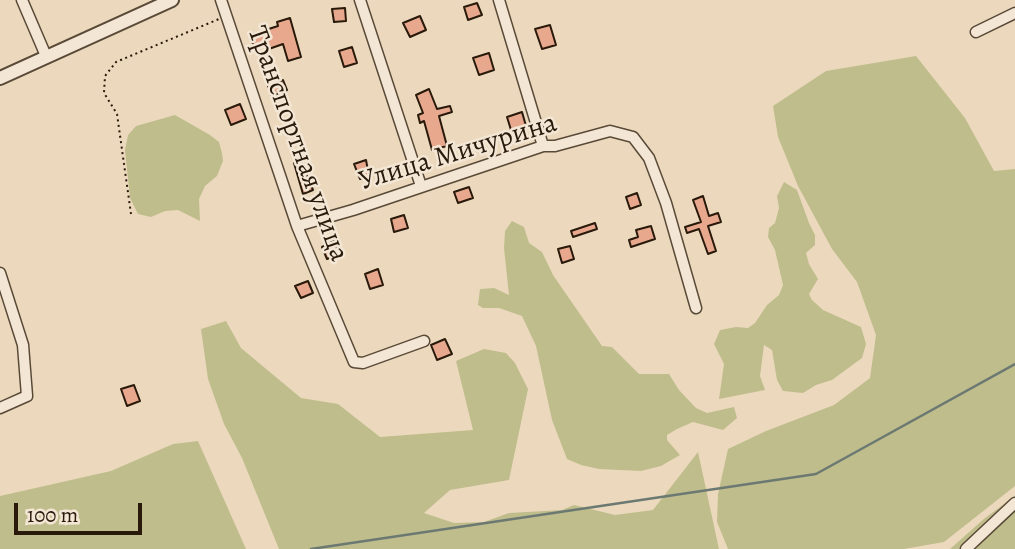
<!DOCTYPE html>
<html>
<head>
<meta charset="utf-8">
<style>
	body { margin:0 }
	#map { position:relative; width:1015px; height:549px; overflow:hidden; background:#ecd9bd; font-family:Alegreya,serif }
	canvas { display:block }
	.scale { position:absolute; left:14px; top:503px; width:128px; height:32px; box-sizing:border-box; border:4px solid #28190a; border-top:0; padding-left:9px; font-size:21px; line-height:24px; white-space:nowrap; color:#28190a; -webkit-text-stroke:5px #f3e6d4; paint-order:stroke }
</style>
</head>
<body>
<div id="map">
<canvas width="1015" height="549"></canvas>
<div class="scale">100 m</div>
</div>
<script>
const g = document.querySelector('canvas').getContext('2d');
g.lineJoin = 'round';
function fill(path, color) {
  g.fillStyle = color;
  g.fill(path, 'evenodd');
}
function poly(rows) {
  const path = new Path2D();
  for (const r of rows) {
    path.moveTo(r[0], r[1]);
    for (let i = 2; i < r.length; i += 2) path.lineTo(r[i], r[i + 1]);
  }
  return path;
}
function trace(path, color, width, dash) {
  g.strokeStyle = color;
  g.lineWidth = width;
  g.lineCap = dash ? 'butt' : 'round';
  g.setLineDash(dash || []);
  g.stroke(path);
}
function write(font, color, halo, rows, align = 'center') {
  g.font = font + ' Alegreya,serif';
  g.lineWidth = 5;
  g.setLineDash([]);
  g.textBaseline = 'middle';
  g.strokeStyle = halo;
  g.fillStyle = color;
  for (const [text, x, y, turn = 0] of rows) {
    g.save();
    g.translate(x, y);
    g.rotate((+turn || 0) * Math.PI / 180);
    g.textAlign = isNaN(turn) ? turn : align;
    if (halo) g.strokeText(text, 0, 0);
    g.fillText(text, 0, 0);
    g.restore();
  }
}
fill(poly([
	[916,56,965,118,994,171,1015,169,1015,486,944,542,904,549,728,549,717,522,718,494,728,449,766,431,834,405,870,378,876,335,857,282,832,249,798,186,778,137,773,106,826,71],
	[175,115,210,135,219,142,222,153,223,161,217,176,205,186,199,199,200,221,178,210,165,211,151,217,138,214,130,198,125,150,128,135,136,126],
	[784,182,797,190,809,223,815,235,815,245,806,253,809,264,818,279,809,294,812,300,823,310,861,327,866,344,862,358,832,380,816,385,803,393,783,391,777,380,772,350,764,345,760,376,765,390,719,399,724,364,714,344,720,330,736,327,748,328,755,323,767,305,779,295,783,285,775,250,768,237,769,228,775,223,779,208,777,196],
	[512,221,524,227,529,243,542,252,553,275,602,346,612,347,639,374,669,374,679,390,696,408,707,413,734,407,737,418,723,430,693,422,677,429,667,435,667,440,680,455,661,466,641,471,599,469,581,465,567,459,552,420,536,346,522,316,499,308,483,308,478,305,480,289,494,288,509,295,504,248,505,231],
	[226,321,241,348,301,398,338,404,380,437,473,430,456,361,484,349,506,353,515,363,528,389,509,480,450,490,424,513,454,523,484,522,509,513,562,510,574,505,615,515,653,510,698,452,719,549,279,549,242,458,224,424,208,379,201,329],
	[198,441,246,549,0,549,0,496,111,471,173,444],
	[1015,496,1015,549,950,549,985,518]
]), '#bfbd8c');
trace(poly([
	[311,549,816,474,1015,364]
]), '#6c7972', 2.5);
const building = poly([
	[477,3,482,15,468,20,464,7,477,3],
	[345,8,346,21,334,22,332,9,345,8],
	[420,16,426,30,410,37,403,23,420,16],
	[290,18,301,57,288,61,283,44,266,50,264,44,254,47,250,35,278,26,277,22,290,18],
	[550,25,556,45,542,49,535,29,550,25],
	[352,47,357,63,344,67,339,51,352,47],
	[489,53,494,70,479,75,473,58,489,53],
	[283,80,287,90,272,96,268,86,283,80],
	[429,89,437,109,450,106,452,112,439,116,447,146,432,150,424,121,420,123,418,115,423,113,416,95,429,89],
	[240,104,246,119,231,125,225,110,240,104],
	[522,112,526,126,511,130,507,117,522,112],
	[366,160,369,176,360,179,354,164,366,160],
	[301,161,313,190,303,194,294,163,301,161],
	[469,187,473,198,458,203,454,192,469,187],
	[637,193,641,205,630,209,626,197,637,193],
	[703,196,709,216,718,213,721,222,708,226,716,251,708,254,699,229,687,233,685,227,701,222,693,200,703,196],
	[404,215,408,228,394,232,391,219,404,215],
	[595,223,597,229,573,237,571,231,595,223],
	[651,226,655,239,631,247,629,240,638,237,636,230,651,226],
	[334,241,340,254,327,259,322,247,334,241],
	[570,246,574,259,562,263,558,249,570,246],
	[378,269,383,285,370,289,365,274,378,269],
	[308,281,313,293,301,298,295,286,308,281],
	[445,339,452,354,437,360,431,345,445,339],
	[134,385,140,401,127,406,121,389,134,385]
]);
fill(building, '#e7a88e');
trace(building, '#28190a', 2);
const minor = poly([
	[22,0,46,56],
	[221,0,297,226,354,362,363,363,424,341],
	[360,0,421,186],
	[499,0,543,146],
	[976,32,1015,13],
	[297,226,353,210,543,146,555,146,610,131,633,137,649,158,666,203,696,308],
	[0,273,23,345,27,396,0,408],
	[966,549,1015,503]
]);
const tertiary = poly([
	[0,78,172,0]
]);
trace(minor, '#594937', 13);
trace(tertiary, '#594937', 16);
trace(poly([
	[131,214,117,114,104,93,105,76,116,62,219,19]
]), '#28190a', 2, [2, 3.5]);
trace(minor, '#f3e6d4', 10);
trace(tertiary, '#f3e6d4', 12);
write('28px', '#28190a', '#f3e6d4', [
	["Транспортная улица",297,144,70],
	["Улица Мичурина",458,153,-17]
]);
</script>
</body>
</html>
